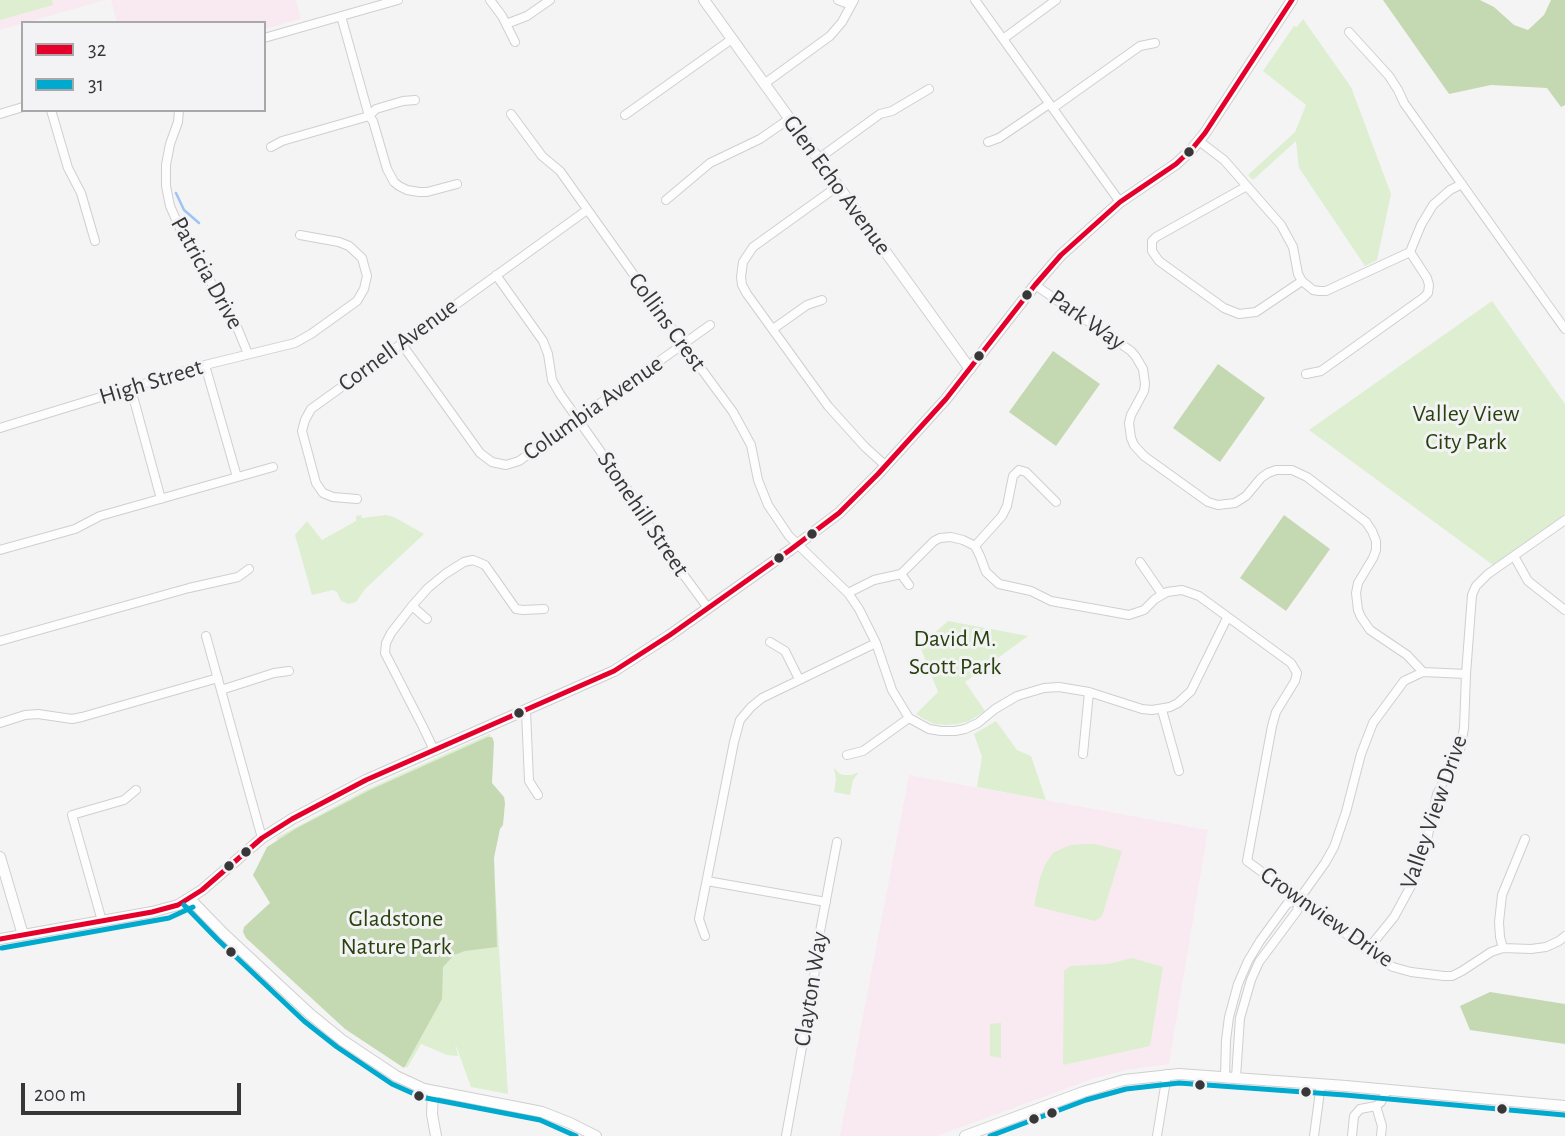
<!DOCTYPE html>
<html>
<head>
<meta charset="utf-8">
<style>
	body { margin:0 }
	#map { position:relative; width:1565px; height:1136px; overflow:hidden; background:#f4f4f5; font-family:"Alegreya Sans",sans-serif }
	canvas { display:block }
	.legend { position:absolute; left:21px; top:21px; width:245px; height:91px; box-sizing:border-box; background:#f3f3f6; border:2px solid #a8a8aa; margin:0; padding:9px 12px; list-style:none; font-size:21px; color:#373738 }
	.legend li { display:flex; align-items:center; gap:14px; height:35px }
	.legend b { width:35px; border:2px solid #a8a8aa }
	.scale { position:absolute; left:21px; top:1083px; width:220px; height:32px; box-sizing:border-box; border:4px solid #373738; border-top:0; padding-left:9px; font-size:21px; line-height:24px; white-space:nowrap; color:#373738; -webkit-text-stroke:5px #f3f3f6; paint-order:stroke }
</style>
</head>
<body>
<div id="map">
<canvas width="1565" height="1136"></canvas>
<ul class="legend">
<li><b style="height:9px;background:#e4002b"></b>32</li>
<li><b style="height:9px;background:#00a9ce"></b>31</li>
</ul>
<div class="scale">200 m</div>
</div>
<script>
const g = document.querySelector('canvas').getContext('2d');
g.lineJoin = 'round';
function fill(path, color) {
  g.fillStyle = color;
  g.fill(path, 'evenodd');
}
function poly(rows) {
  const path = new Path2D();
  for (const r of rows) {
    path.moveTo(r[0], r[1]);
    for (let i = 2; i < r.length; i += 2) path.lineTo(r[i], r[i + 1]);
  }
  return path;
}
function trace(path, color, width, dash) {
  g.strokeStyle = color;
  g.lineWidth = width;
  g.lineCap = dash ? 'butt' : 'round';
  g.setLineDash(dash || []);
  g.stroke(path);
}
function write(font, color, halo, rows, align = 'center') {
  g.font = font + ' "Alegreya Sans",sans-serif';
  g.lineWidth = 6;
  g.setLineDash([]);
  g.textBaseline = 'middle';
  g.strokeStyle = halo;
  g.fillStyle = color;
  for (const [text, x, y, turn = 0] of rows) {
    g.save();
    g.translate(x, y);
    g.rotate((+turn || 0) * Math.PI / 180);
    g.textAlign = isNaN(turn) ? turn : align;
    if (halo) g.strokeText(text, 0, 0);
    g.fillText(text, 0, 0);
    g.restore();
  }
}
fill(poly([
	[0,0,105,0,0,30],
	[111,0,296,0,301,19,264,29,264,23,117,23],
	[909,775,1208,830,1169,1064,1126,1070,1095,1078,937,1136,840,1136]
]), '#f8eaf0');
fill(poly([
	[0,0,52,0,53,5,0,20],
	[1303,19,1351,87,1391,194,1377,260,1365,266,1299,168,1296,141,1253,180,1248,175,1295,132,1306,105,1263,71,1294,26,1297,27],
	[1492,301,1565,404,1565,514,1493,565,1309,430],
	[361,515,362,518,386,515,394,517,424,534,365,589,356,602,349,604,341,601,337,592,333,590,312,595,295,535,307,521,322,540,356,521,356,516],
	[948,621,1028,636,965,682,985,711,969,721,958,724,945,725,934,724,924,719,916,714,938,692,920,646],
	[996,721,1017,750,1031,756,1046,800,977,787,982,757,974,734],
	[490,734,494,868,508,1094,471,1087,455,1043,458,1056,447,1055,421,1044,407,1068,323,1005,308,881,276,838,368,789],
	[834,768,840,774,845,775,851,775,859,772,853,780,850,795,834,792,836,779],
	[1084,844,1095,844,1122,851,1102,916,1095,921,1034,906,1040,878,1045,865,1053,853,1070,845],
	[1132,958,1163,967,1150,1046,1063,1065,1064,971,1070,966,1108,964],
	[1001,1023,1001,1058,990,1056,990,1024]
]), '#deeed1');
fill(poly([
	[1383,0,1480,0,1494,7,1514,25,1528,30,1544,15,1551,0,1565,0,1565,105,1561,107,1547,88,1491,85,1449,94],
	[1053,351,1100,384,1056,446,1009,412],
	[1218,364,1265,398,1220,462,1173,428],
	[1284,515,1330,549,1286,611,1240,578],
	[488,737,492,737,494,742,492,783,504,797,505,803,503,825,500,829,494,858,497,947,465,951,454,955,443,967,442,999,404,1068,345,1029,246,938,243,932,244,927,270,903,253,875,267,847,297,828,370,790],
	[1490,992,1565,1004,1565,1044,1470,1030,1460,1006]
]), '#c4d9b1');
trace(poly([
	[176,193,184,210,199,223]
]), '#a0c4f2', 2.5);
const street = poly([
	[490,0,502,16,515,42],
	[838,0,851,5],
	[975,0,1120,202],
	[341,16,369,116,373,121,387,169,394,182,399,186,407,190,419,192,427,192,457,184],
	[506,24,527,16,550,0],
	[1349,32,1389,76,1398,90,1404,103,1565,329],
	[264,38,398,0],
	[1003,39,1056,0],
	[764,84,830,36,842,22,854,0],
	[1053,108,1140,46,1155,43],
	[51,110,68,168,81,193,95,241],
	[179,110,178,122,170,144,166,165,166,186,170,206,182,233,237,327,248,354],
	[0,114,23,107],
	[511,114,542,156,560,171,683,344,733,412,751,445,758,480,768,505,789,536,848,593,859,609,876,643,892,690,909,718,929,729,941,731,955,731,965,729,978,723,995,709,1017,696,1044,688,1059,687,1089,692,1142,709,1152,710,1170,707,1178,703,1191,691,1227,618],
	[625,115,732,39],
	[1199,141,1224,160,1281,225,1293,247,1298,274,1302,281,1313,290,1319,291,1326,291,1410,252,1421,225,1433,205,1450,190,1462,184],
	[988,142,999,138,1049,104],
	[271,147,282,141,369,116,376,109,403,101,415,100],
	[818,159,880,114,892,111,929,89],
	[838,186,753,247,743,262,741,277,742,285,747,294,828,406,865,447,886,466],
	[1247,186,1156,237,1152,241,1152,251,1159,261,1224,308,1239,314,1256,312,1302,281],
	[666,200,710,163,760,139,789,119],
	[496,275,543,341,548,354,552,380,560,394,639,506,652,532,708,608],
	[1035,285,1131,351,1136,357,1143,369,1145,384,1144,391,1131,415,1129,423,1131,438,1134,445,1144,456,1208,502,1218,505,1235,503,1246,496,1261,478,1268,473,1276,470,1292,470,1307,477,1366,522,1372,531,1376,541,1376,550,1373,558,1358,583,1356,593,1358,610,1361,617,1370,630,1407,655,1423,672],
	[773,329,807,305,822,300],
	[401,343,480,453,492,462,506,465,519,461,710,325],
	[205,365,237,477],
	[1306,374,1321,371,1423,298,1428,293,1429,285,1427,278,1410,252],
	[131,389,161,499],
	[0,428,205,365,295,343,311,334,357,301,364,289,367,276,362,258,349,246,339,242,300,235],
	[357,499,333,497,323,493,316,483,302,431,305,420,311,409,587,210],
	[975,546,1002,516,1007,506,1013,476,1019,470,1026,472,1056,502],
	[0,550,75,529,100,516,273,467],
	[1514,556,1528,581,1565,610],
	[1140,562,1162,594],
	[901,574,909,585],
	[848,593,874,580,901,574,934,541,940,538,951,537,963,540,975,546,980,556,986,572,999,584,1031,591,1051,601,1129,615,1144,610,1155,599,1167,592,1182,590,1199,596,1291,663,1297,673,1295,681,1276,712,1272,726,1247,861,1383,961,1393,967,1411,972,1444,976,1452,976,1462,971,1491,952,1503,948,1531,949,1546,947,1559,941,1565,936],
	[412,606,427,619],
	[206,636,262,838],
	[0,641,189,588,238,577,249,569],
	[770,642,785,651,799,679],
	[221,690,274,673,289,671],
	[1162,710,1179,771],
	[526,711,529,781,538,795],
	[0,723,25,715,38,714,72,719,82,717,218,678],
	[434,750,423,727,385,653,386,643,391,633,412,606,428,588,445,574,464,562,473,560,485,565,516,609,523,610,544,609],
	[1083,754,1089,692],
	[847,755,863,751,909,718],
	[707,881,826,902],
	[102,921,72,815,124,800,136,790],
	[705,936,699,919,734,742,740,720,751,707,762,698,876,643],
	[1503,948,1500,937,1499,922,1502,895,1525,839],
	[1368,949,1394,917,1412,884,1425,849,1437,794,1460,750,1464,728,1466,674,1472,595,1476,586,1488,574,1565,520],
	[1225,1076,1226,1040,1229,1017,1238,984,1248,961,1260,941,1287,904,1300,898],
	[1236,1077,1240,1018,1251,980,1259,962,1297,911,1300,898,1325,863,1334,847,1346,812,1361,754,1373,723,1404,681,1423,672,1466,674],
	[1376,1106,1382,1126,1381,1136],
	[786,1136,813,986,818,942,837,842],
	[1157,1136,1167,1074],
	[1314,1136,1321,1084],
	[1352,1136,1354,1116,1360,1109,1376,1106,1381,1102,1387,1090]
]);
const secondary = poly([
	[704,0,970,369],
	[0,857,23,935],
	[190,899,224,934,310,1014,342,1040,396,1076,424,1089,542,1112,570,1123,596,1136],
	[0,939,152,912,178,905,202,890,262,838,292,819,366,780,614,671,670,635,790,550,839,513,878,474,946,399,1035,285,1061,255,1120,202,1176,164,1192,149,1205,133,1292,0],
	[433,1091,432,1114,436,1136],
	[965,1136,1083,1092,1124,1080,1179,1074,1346,1086,1565,1106]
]);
trace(street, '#cfcfd0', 10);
trace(secondary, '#cfcfd0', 12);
trace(street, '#fdfdfe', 8);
trace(secondary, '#fdfdfe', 10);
trace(poly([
	[0,939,152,912,178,905,202,890,262,838,292,819,366,780,614,671,670,635,790,550,839,513,878,474,946,399,1035,285,1061,255,1120,202,1176,164,1192,149,1205,133,1292,0]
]), '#e4002b', 5);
trace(poly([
	[184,905,218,940,304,1021,337,1047,392,1084,421,1097,540,1120,576,1136],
	[2,948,169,918,193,907],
	[990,1136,1086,1100,1126,1089,1179,1083,1345,1095,1564,1115]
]), '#00a9ce', 5);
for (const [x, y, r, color] of [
	[1189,152,6,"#373738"],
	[1027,295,6,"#373738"],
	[979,356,6,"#373738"],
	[812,534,6,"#373738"],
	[779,558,6,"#373738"],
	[519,713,6,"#373738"],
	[246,852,6,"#373738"],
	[229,866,6,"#373738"],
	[231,952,6,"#373738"],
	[1200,1085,6,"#373738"],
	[1306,1092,6,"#373738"],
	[419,1096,6,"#373738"],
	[1502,1109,6,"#373738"],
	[1052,1113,6,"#373738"],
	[1034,1119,6,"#373738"]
]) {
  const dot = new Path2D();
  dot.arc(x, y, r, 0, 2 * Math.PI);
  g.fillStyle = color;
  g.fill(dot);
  trace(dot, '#f3f3f6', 2.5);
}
write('24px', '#373738', '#f3f3f6', [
	["Glen Echo Avenue",837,185,54],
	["Patricia Drive",207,273,61],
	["Park Way",1087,320,35],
	["Collins Crest",667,322,54],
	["Cornell Avenue",398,345,-36],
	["High Street",151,382,-17],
	["Columbia Avenue",593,408,-35],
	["Stonehill Street",643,514,56],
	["Valley View Drive",1434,812,-71],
	["Crownview Drive",1327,917,35],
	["Clayton Way",811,989,-81]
]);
write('24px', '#29420d', '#f3f3f6', [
	["Valley View",1466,414],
	["City Park",1466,442],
	["David M.",955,639],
	["Scott Park",955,667],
	["Gladstone",396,919],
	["Nature Park",396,947]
]);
</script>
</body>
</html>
